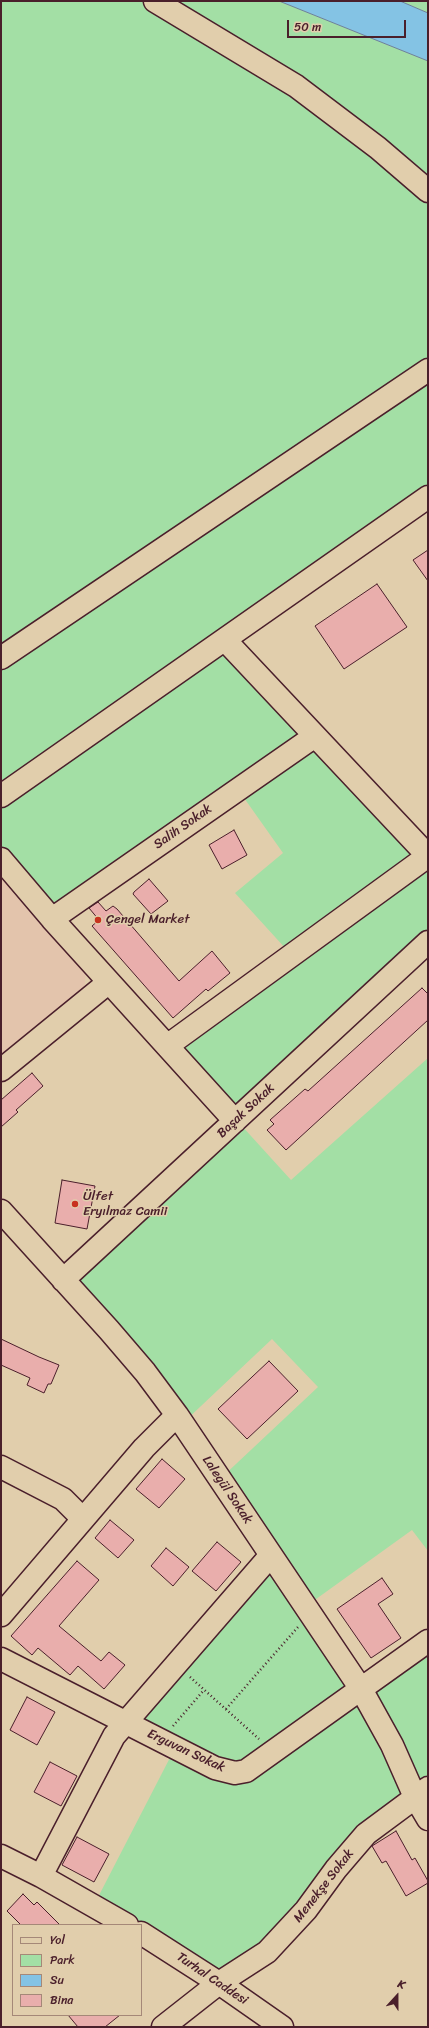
<!DOCTYPE html>
<html>
<head>
<meta charset="utf-8">
<style>
	body { margin:0 }
	#map { position:relative; width:429px; height:2028px; overflow:hidden; background:#e1ceac; font-family:Sriracha,sans-serif }
	canvas { display:block }
	.frame { position:absolute; inset:0; border:2px solid #4a1f2b; pointer-events:none }
	.legend { position:absolute; left:12px; top:1924px; width:130px; height:92px; box-sizing:border-box; background:#e1ceac; border:1px solid #a58878; margin:0; padding:5px 7px; list-style:none; font-size:12px; color:#4a1f2b }
	.legend li { display:flex; align-items:center; gap:8px; height:20px }
	.legend b { width:20px; border:1px solid #a58878 }
	.north { position:absolute; left:377px; top:1976px; width:40px; height:40px; -webkit-text-stroke:3px #e1ceac; paint-order:stroke; rotate:21deg; font-size:11px; font-weight:700; line-height:16px; text-align:center; color:#4a1f2b }
	.north::after { content:''; display:block; margin:auto; width:14px; height:18px; background:#4a1f2b; clip-path:polygon(50% 0,100% 100%,50% 72%,0 100%) }
	.scale { position:absolute; left:287px; top:20px; width:119px; height:18px; box-sizing:border-box; border:2px solid #4a1f2b; border-top:0; padding-left:5px; font-size:12px; line-height:14px; white-space:nowrap; color:#4a1f2b; -webkit-text-stroke:3px #e1ceac; paint-order:stroke }
</style>
</head>
<body>
<div id="map">
<canvas width="429" height="2028"></canvas>
<div class="frame"></div>
<ul class="legend">
<li><b style="height:5px;background:#e1ceac"></b>Yol</li>
<li><b style="height:11px;background:#a3dfa5"></b>Park</li>
<li><b style="height:11px;background:#84c3e4"></b>Su</li>
<li><b style="height:11px;background:#e9aeac"></b>Bina</li>
</ul>
<div class="north">K</div>
<div class="scale">50 m</div>
</div>
<script>
const g = document.querySelector('canvas').getContext('2d');
g.lineJoin = 'round';
function fill(path, color) {
  g.fillStyle = color;
  g.fill(path, 'evenodd');
}
function poly(rows) {
  const path = new Path2D();
  for (const r of rows) {
    path.moveTo(r[0], r[1]);
    for (let i = 2; i < r.length; i += 2) path.lineTo(r[i], r[i + 1]);
  }
  return path;
}
function trace(path, color, width, dash) {
  g.strokeStyle = color;
  g.lineWidth = width;
  g.lineCap = dash ? 'butt' : 'round';
  g.setLineDash(dash || []);
  g.stroke(path);
}
function write(font, color, halo, rows, align = 'center') {
  g.font = font + ' Sriracha,sans-serif';
  g.lineWidth = 3;
  g.setLineDash([]);
  g.textBaseline = 'middle';
  g.strokeStyle = halo;
  g.fillStyle = color;
  for (const [text, x, y, turn = 0] of rows) {
    g.save();
    g.translate(x, y);
    g.rotate((+turn || 0) * Math.PI / 180);
    g.textAlign = isNaN(turn) ? turn : align;
    if (halo) g.strokeText(text, 0, 0);
    g.fillText(text, 0, 0);
    g.restore();
  }
}
fill(poly([
	[1,878,86,971,84,993,1,1058]
]), '#e3c4ac');
fill(poly([
	[1,1,279,1,428,61,428,497,225,640,428,856,428,942,241,1125,291,1180,428,1058,428,1551,412,1530,305,1607,361,1689,428,1641,428,1788,321,1890,219,1983,94,1905,175,1748,125,1723,271,1555,220,1479,318,1387,272,1339,183,1423,63,1280,235,1121,1,856],
	[237,788,283,853,235,893,286,949,172,1037,59,912],
	[400,1,428,1,428,13]
]), '#a3dfa5');
const water = poly([
	[279,1,400,1,428,13,428,61,279,1]
]);
fill(water, '#84c3e4');
trace(water, '#6d819a', 1);
const building = poly([
	[428,550,428,581,413,560,428,550],
	[377,584,407,627,344,669,315,626,377,584],
	[234,830,247,855,222,869,209,845,234,830],
	[149,879,168,901,151,914,133,894,134,892,149,879],
	[98,902,106,911,113,906,117,909,179,981,212,951,230,973,208,991,206,989,173,1018,92,926,99,920,89,908,98,902],
	[422,988,428,994,428,1020,286,1150,267,1130,274,1124,270,1120,305,1089,308,1091,422,988],
	[32,1073,43,1086,16,1110,18,1112,1,1127,1,1100,32,1073],
	[62,1180,95,1186,87,1229,55,1223,62,1180],
	[1,1339,39,1357,59,1365,51,1384,48,1384,44,1393,27,1385,30,1378,1,1365,1,1339],
	[269,1361,298,1391,247,1439,218,1409,269,1361],
	[162,1459,185,1479,159,1508,136,1489,162,1459],
	[110,1520,134,1540,118,1558,95,1538,110,1520],
	[217,1542,241,1562,216,1591,192,1571,217,1542],
	[166,1548,189,1567,173,1586,151,1566,166,1548],
	[77,1561,99,1580,59,1626,101,1661,109,1652,125,1665,104,1689,78,1666,70,1675,38,1648,32,1655,11,1636,77,1561],
	[382,1578,393,1594,378,1604,401,1638,371,1658,337,1609,382,1578],
	[27,1697,55,1712,37,1745,10,1730,27,1697],
	[50,1762,77,1776,61,1806,34,1792,50,1762],
	[396,1831,412,1860,415,1858,428,1881,428,1883,406,1896,386,1861,382,1863,372,1846,396,1831],
	[77,1837,109,1854,94,1882,62,1865,77,1837],
	[23,1894,34,1905,37,1902,60,1925,21,1925,7,1911,23,1894],
	[68,2015,120,2015,105,2027,78,2027,68,2015]
]);
fill(building, '#e9aeac');
trace(building, '#4a1f2b', 1);
const minor = poly([
	[155,1,296,86,378,148,428,191],
	[225,640,428,856],
	[1,658,428,370],
	[1,796,428,497],
	[1,859,52,919,235,1121],
	[52,919,315,736],
	[167,1046,428,856],
	[1,1070,109,982],
	[1,1211,109,1330,145,1372,177,1415,361,1689,392,1745,415,1797,428,1819],
	[63,1280,428,942],
	[1,1467,63,1499,83,1519],
	[1,1615,144,1448,177,1415],
	[1,1659,215,1768,235,1773,246,1771,428,1641],
	[1,1856,41,1876,127,1925],
	[41,1876,114,1736,271,1555],
	[141,1933,219,1983,282,2027],
	[163,2027,219,1983,267,1952,306,1910,336,1869,366,1834,428,1788]
]);
trace(minor, '#4a1f2b', 25);
trace(poly([
	[190,1677,259,1739],
	[226,1709,298,1627],
	[173,1726,204,1690]
]), '#4a1f2b', 2.5, [1, 3]);
trace(minor, '#e1ceac', 22);
for (const [x, y, r, color] of [
	[98,920,4,"#c8321e"],
	[75,1204,4,"#c8321e"]
]) {
  const dot = new Path2D();
  dot.arc(x, y, r, 0, 2 * Math.PI);
  g.fillStyle = color;
  g.fill(dot);
  trace(dot, '#e1ceac', 1.5);
}
write('13px', '#4a1f2b', '#e1ceac', [
	["Salih Sokak",183,827,-35],
	["Başak Sokak",246,1111,-43],
	["Lalegül Sokak",227,1490,56],
	["Erguvan Sokak",186,1751,25],
	["Menekşe Sokak",324,1886,-52],
	["Turhal Caddesi",212,1979,34]
]);
write('13px', '#4a1f2b', '#e1ceac', [
	["Çengel Market",106,920],
	["Ülfet",83,1197],
	["Eryılmaz Camii",83,1212]
], 'left');
</script>
</body>
</html>
